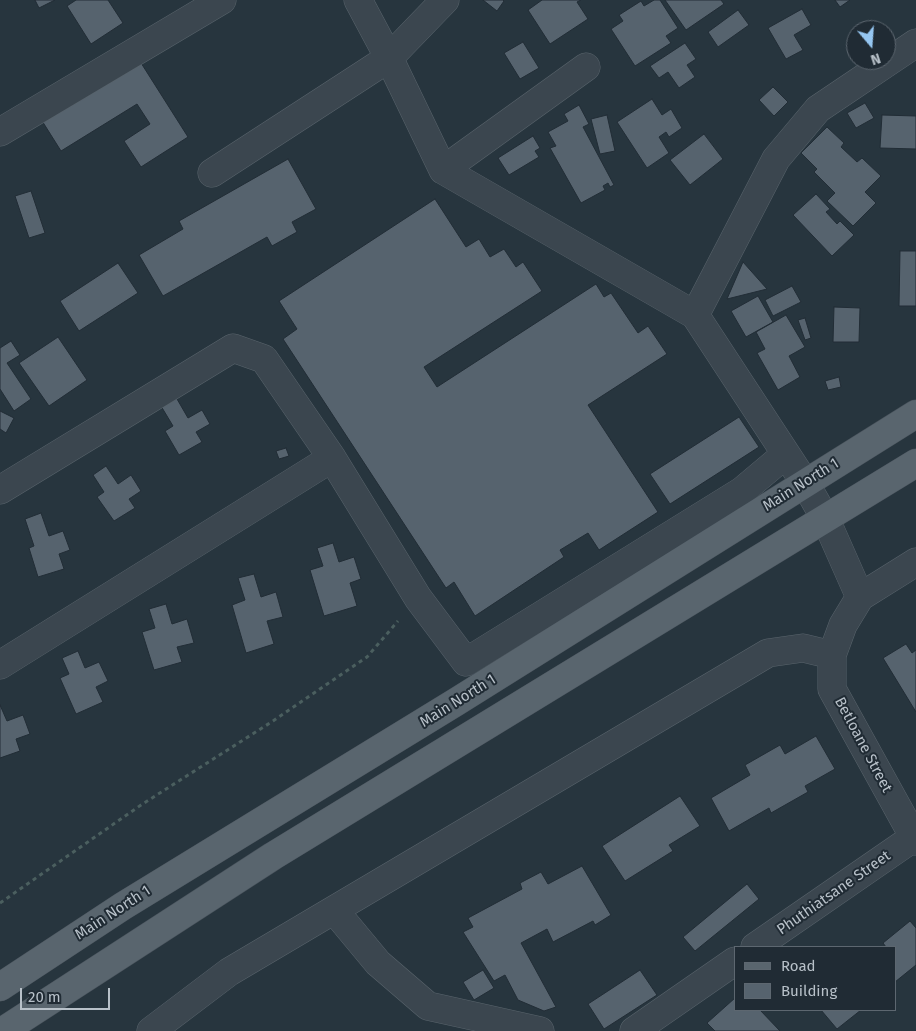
<!DOCTYPE html>
<html>
<head>
<meta charset="utf-8">
<style>
	body { margin:0 }
	#map { position:relative; width:916px; height:1031px; overflow:hidden; background:#27353e; font-family:"Fira Sans",sans-serif }
	canvas { display:block }
	.legend { position:absolute; left:734px; top:946px; width:162px; height:65px; box-sizing:border-box; background:#202b34; border:1px solid #5d6770; margin:0; padding:6px 9px; list-style:none; font-size:15px; color:#b8c1c9 }
	.legend li { display:flex; align-items:center; gap:10px; height:25px }
	.legend b { width:25px; border:1px solid #5d6770 }
	.north { position:absolute; left:846px; top:20px; width:50px; height:50px; box-sizing:border-box; background:#202b34; border:1px solid #5d6770; border-radius:50%; rotate:162deg; font-size:14px; font-weight:700; line-height:20px; text-align:center; color:#b8c1c9 }
	.north::after { content:''; display:block; margin:auto; width:18px; height:22px; background:#95c6f1; clip-path:polygon(50% 0,100% 100%,50% 72%,0 100%) }
	.scale { position:absolute; left:20px; top:988px; width:90px; height:22px; box-sizing:border-box; border:2px solid #b8c1c9; border-top:0; padding-left:6px; font-size:15px; line-height:18px; white-space:nowrap; color:#b8c1c9; -webkit-text-stroke:4px #202b34; paint-order:stroke }
</style>
</head>
<body>
<div id="map">
<canvas width="916" height="1031"></canvas>
<ul class="legend">
<li><b style="height:6px;background:#59656e"></b>Road</li>
<li><b style="height:14px;background:#56636e"></b>Building</li>
</ul>
<div class="north">N</div>
<div class="scale">20 m</div>
</div>
<script>
const g = document.querySelector('canvas').getContext('2d');
g.lineJoin = 'round';
function fill(path, color) {
  g.fillStyle = color;
  g.fill(path, 'evenodd');
}
function poly(rows) {
  const path = new Path2D();
  for (const r of rows) {
    path.moveTo(r[0], r[1]);
    for (let i = 2; i < r.length; i += 2) path.lineTo(r[i], r[i + 1]);
  }
  return path;
}
function trace(path, color, width, dash) {
  g.strokeStyle = color;
  g.lineWidth = width;
  g.lineCap = dash ? 'butt' : 'round';
  g.setLineDash(dash || []);
  g.stroke(path);
}
function write(font, color, halo, rows, align = 'center') {
  g.font = font + ' "Fira Sans",sans-serif';
  g.lineWidth = 4;
  g.setLineDash([]);
  g.textBaseline = 'middle';
  g.strokeStyle = halo;
  g.fillStyle = color;
  for (const [text, x, y, turn = 0] of rows) {
    g.save();
    g.translate(x, y);
    g.rotate((+turn || 0) * Math.PI / 180);
    g.textAlign = isNaN(turn) ? turn : align;
    if (halo) g.strokeText(text, 0, 0);
    g.fillText(text, 0, 0);
    g.restore();
  }
}
const building = poly([
	[35,0,55,0,39,8,35,0],
	[76,0,108,0,123,23,91,44,67,6,76,0],
	[483,0,503,0,504,1,497,11,483,0],
	[542,0,581,0,577,2,588,19,550,44,528,10,542,0],
	[654,0,660,0,678,28,666,36,671,43,635,66,611,29,623,21,619,15,641,1,644,6,654,0],
	[665,0,721,0,724,4,686,30,665,0],
	[835,0,850,0,840,7,835,0],
	[802,9,811,25,794,35,803,50,786,59,768,28,802,9],
	[738,10,749,25,718,47,708,32,738,10],
	[523,42,539,68,520,79,504,53,523,42],
	[685,43,696,59,687,65,695,77,679,88,668,72,659,78,650,66,685,43],
	[136,55,188,137,141,167,124,141,150,124,137,104,61,151,39,116,136,55],
	[773,87,788,102,774,116,759,100,773,87],
	[652,99,662,115,671,109,682,128,669,137,666,132,659,137,669,153,647,168,617,122,652,99],
	[865,103,874,118,856,128,847,113,865,103],
	[579,105,589,124,583,127,614,185,610,187,608,183,603,186,605,190,581,203,550,148,556,146,548,132,568,121,564,114,579,105],
	[607,115,615,151,600,154,591,119,607,115],
	[882,115,916,116,916,149,880,148,882,115],
	[827,127,844,143,841,147,857,162,862,158,881,176,865,192,876,203,853,226,827,201,835,193,814,172,817,169,801,153,827,127],
	[704,134,723,159,690,185,670,160,704,134],
	[533,136,540,148,535,151,539,157,509,175,498,158,533,136],
	[288,159,316,209,292,222,297,232,272,246,267,237,163,296,139,255,183,229,179,221,288,159],
	[31,191,45,233,29,238,15,196,31,191],
	[816,194,830,209,826,212,837,224,840,221,854,235,832,256,793,215,816,194],
	[435,199,466,247,479,239,490,257,504,249,516,267,523,262,542,291,424,367,437,387,596,284,604,297,611,293,638,333,648,326,667,354,588,405,658,512,599,550,588,533,560,550,564,557,475,616,454,582,446,588,283,339,297,329,279,301,435,199],
	[900,251,916,251,916,306,899,306,900,251],
	[743,262,767,289,727,299,743,262],
	[118,263,138,293,79,331,60,301,118,263],
	[792,286,801,302,773,316,765,300,792,286],
	[758,296,773,322,746,337,731,311,758,296],
	[834,307,860,308,859,342,833,342,834,307],
	[786,315,805,347,789,356,800,377,778,390,757,353,765,349,756,332,786,315],
	[805,318,811,338,805,340,798,320,805,318],
	[58,337,87,380,49,406,19,363,58,337],
	[11,341,20,355,7,363,31,399,14,411,0,389,0,348,11,341],
	[839,377,841,387,828,390,825,381,839,377],
	[173,392,188,418,202,410,210,424,196,432,202,442,179,455,165,431,173,426,158,401,173,392],
	[0,411,14,418,6,433,0,429,0,411],
	[739,417,759,447,670,504,650,474,739,417],
	[286,448,289,456,279,459,276,451,286,448],
	[106,466,118,484,131,475,141,491,129,499,135,508,114,521,97,497,104,492,93,475,106,466],
	[41,513,49,536,63,531,70,550,59,554,64,569,38,577,29,548,34,546,25,519,41,513],
	[333,543,339,562,354,557,361,579,350,583,357,606,324,616,310,570,323,566,317,548,333,543],
	[254,574,261,597,276,592,283,617,267,621,274,644,246,653,232,605,245,600,238,578,254,574],
	[166,604,172,624,187,619,194,643,177,647,182,662,154,670,142,632,155,628,149,609,166,604],
	[906,644,912,653,916,650,916,712,883,658,906,644],
	[78,651,85,668,99,662,108,681,96,687,103,702,76,714,60,678,69,674,62,658,78,651],
	[0,705,7,721,23,715,30,734,16,739,20,751,0,758,0,705],
	[816,736,835,769,805,786,808,792,771,813,769,808,729,831,711,798,750,775,745,765,780,745,785,754,816,736],
	[680,796,700,826,669,845,673,851,625,881,602,846,680,796],
	[582,866,611,915,595,925,593,921,553,942,547,929,521,943,556,1007,544,1011,518,1000,505,975,494,981,463,932,473,927,468,918,522,889,520,883,541,872,548,884,582,866],
	[747,884,759,899,695,951,683,937,747,884],
	[910,921,916,928,916,965,895,982,895,947,886,947,883,943,910,921],
	[483,970,494,988,474,1000,463,982,483,970],
	[640,970,657,995,604,1029,588,1004,640,970],
	[735,998,735,1010,760,1010,780,1031,715,1031,707,1023,735,998],
	[821,1010,861,1010,837,1029,821,1010]
]);
fill(building, '#56636e');
trace(building, '#222d36', 1);
const minor = poly([
	[445,0,389,58,443,170,695,315,805,483,826,520,860,597,843,625,832,655,832,689,916,841],
	[0,132,222,0],
	[443,170,586,67],
	[212,173,389,58,358,0],
	[695,315,776,159,818,109,916,43],
	[0,490,233,348,264,359,332,458,418,598,466,662,742,491,786,454],
	[860,597,916,562],
	[0,665,332,458],
	[334,910,378,963,428,1006,540,1031],
	[755,947,913,838],
	[151,1031,229,972,768,653,803,648,832,655],
	[634,1031,735,961]
]);
const primary = poly([
	[0,987,123,906,456,702,916,414],
	[3,1031,273,856,916,463]
]);
trace(minor, '#59646c', 29);
trace(primary, '#48525b', 29);
trace(poly([
	[0,903,141,805,273,721,367,657,398,621]
]), '#4b5f5f', 3, [4, 4]);
trace(minor, '#3b464f', 28);
trace(primary, '#59656e', 28);
write('15px', '#b8c1c9', '#202b34', [
	["Main North 1",801,485,-32],
	["Main North 1",458,701,-32],
	["Betloane Street",863,745,62],
	["Phuthiatsane Street",834,893,-35],
	["Main North 1",113,913,-33]
]);
</script>
</body>
</html>
